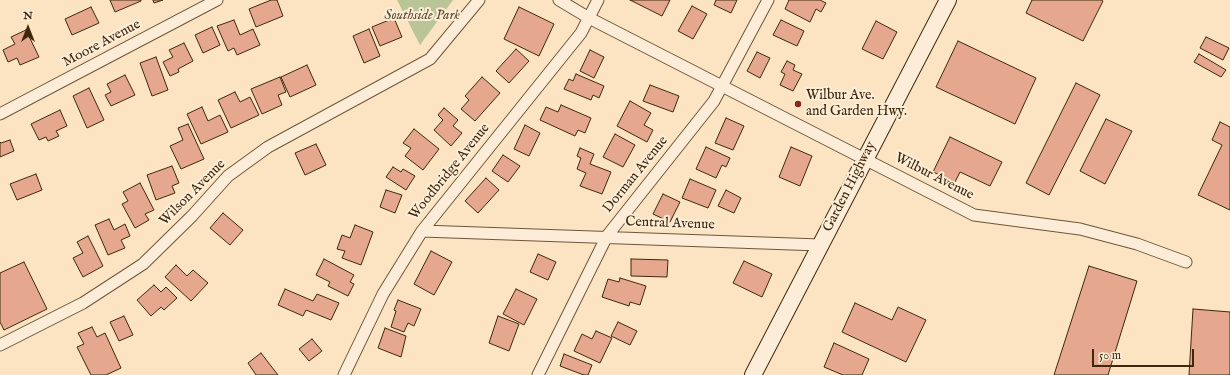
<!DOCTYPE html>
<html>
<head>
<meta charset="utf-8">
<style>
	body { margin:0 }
	#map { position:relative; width:1230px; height:375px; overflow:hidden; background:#fce4c3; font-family:"IM FELL English",serif }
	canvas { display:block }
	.north { position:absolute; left:8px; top:8px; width:40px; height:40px; -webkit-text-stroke:3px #fdedd8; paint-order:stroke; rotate:0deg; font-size:11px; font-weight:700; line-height:16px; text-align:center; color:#3f280b }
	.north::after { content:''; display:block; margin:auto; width:14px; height:18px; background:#3f280b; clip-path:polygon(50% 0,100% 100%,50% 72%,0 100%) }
	.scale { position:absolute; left:1092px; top:349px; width:102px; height:18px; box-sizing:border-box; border:2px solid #3f280b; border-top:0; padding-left:5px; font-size:12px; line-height:14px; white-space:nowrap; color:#3f280b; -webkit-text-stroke:3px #fdedd8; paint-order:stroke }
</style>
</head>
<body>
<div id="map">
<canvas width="1230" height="375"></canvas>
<div class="north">N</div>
<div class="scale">50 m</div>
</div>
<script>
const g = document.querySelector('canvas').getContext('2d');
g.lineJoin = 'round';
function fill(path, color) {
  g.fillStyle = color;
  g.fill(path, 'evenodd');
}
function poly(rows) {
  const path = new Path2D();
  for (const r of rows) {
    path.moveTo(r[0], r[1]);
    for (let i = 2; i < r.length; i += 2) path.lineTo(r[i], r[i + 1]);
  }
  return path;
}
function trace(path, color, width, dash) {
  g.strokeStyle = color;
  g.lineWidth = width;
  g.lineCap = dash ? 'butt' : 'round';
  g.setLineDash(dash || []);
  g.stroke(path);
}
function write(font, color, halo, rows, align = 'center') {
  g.font = font + ' "IM FELL English",serif';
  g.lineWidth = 4;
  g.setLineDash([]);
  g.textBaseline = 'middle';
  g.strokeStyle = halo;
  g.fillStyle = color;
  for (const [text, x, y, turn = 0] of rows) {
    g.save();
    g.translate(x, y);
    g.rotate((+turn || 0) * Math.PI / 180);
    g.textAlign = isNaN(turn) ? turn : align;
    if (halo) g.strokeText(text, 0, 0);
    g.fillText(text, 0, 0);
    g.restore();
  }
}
fill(poly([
	[397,0,453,0,420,45]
]), '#bac597');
const building = poly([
	[110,0,141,0,141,1,115,12,110,0],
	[153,0,163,0,154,3,153,0],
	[271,0,277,0,283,16,256,27,249,9,271,0],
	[630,0,670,0,662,16,630,0],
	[716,0,737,0,731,13,714,5,716,0],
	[789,0,820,0,826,3,821,12,816,9,810,22,785,9,789,0],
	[1032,0,1101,0,1103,1,1083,41,1026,13,1032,0],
	[692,6,707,14,693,39,678,31,692,6],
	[91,7,99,23,72,35,65,19,91,7],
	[519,7,554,24,539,56,504,39,519,7],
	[394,18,402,37,380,46,372,27,394,18],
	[234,20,240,35,253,29,260,45,237,55,234,48,228,51,217,26,234,20],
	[781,20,804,31,797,46,773,35,781,20],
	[876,21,897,32,883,59,862,49,876,21],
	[212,27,220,45,203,53,195,35,212,27],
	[369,29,380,56,364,63,353,36,369,29],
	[26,30,39,57,20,65,17,58,8,62,3,50,15,44,11,37,26,30],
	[1206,37,1229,48,1223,60,1200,48,1206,37],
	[958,41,1036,78,1015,124,936,87,958,41],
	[184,43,193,61,178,69,179,72,170,76,163,62,173,57,169,50,184,43],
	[516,49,529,61,509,83,496,71,516,49],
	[590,50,604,57,594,78,580,71,590,50],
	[757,52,770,58,760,78,747,71,757,52],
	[1199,54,1226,70,1221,77,1194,62,1199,54],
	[156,57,168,90,152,96,140,63,156,57],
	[787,61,795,65,793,70,802,74,793,91,780,85,785,74,781,72,787,61],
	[307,65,316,85,290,97,281,77,307,65],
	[576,74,604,86,599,98,593,95,591,100,564,89,569,79,573,81,576,74],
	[125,75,135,95,111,106,105,95,111,92,107,84,125,75],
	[280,77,286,92,278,95,282,105,262,114,251,89,280,77],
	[482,77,500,93,475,121,461,109,469,100,465,96,482,77],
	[1076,83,1100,95,1049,195,1026,183,1076,83],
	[650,85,679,96,673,112,643,101,650,85],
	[89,88,104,120,87,128,73,96,89,88],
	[235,92,240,102,250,97,259,115,231,128,218,100,235,92],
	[630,101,651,113,644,125,653,130,647,142,617,126,630,101],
	[561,105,591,118,585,133,578,130,575,136,540,120,546,107,558,112,561,105],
	[202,107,208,121,220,115,228,132,201,144,187,114,202,107],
	[444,108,458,120,453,126,462,133,451,146,434,130,443,120,438,115,444,108],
	[60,110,67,126,56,131,59,136,48,141,46,137,39,140,31,124,60,110],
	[726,118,744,126,733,150,715,143,726,118],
	[1106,119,1132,131,1105,184,1080,171,1106,119],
	[1220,122,1230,127,1230,210,1198,195,1222,145,1212,140,1220,122],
	[188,124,204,159,181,169,170,146,183,140,178,128,188,124],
	[525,125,540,133,529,156,514,149,525,125],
	[414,129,439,149,423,170,405,156,411,148,403,143,414,129],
	[615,134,635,145,623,167,603,157,615,134],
	[950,137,1002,162,990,186,960,172,955,182,933,172,950,137],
	[10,140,14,151,0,157,0,142,1,143,10,140],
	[316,144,326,165,305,175,295,153,316,144],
	[706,147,730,158,726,167,722,165,716,178,696,169,706,147],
	[791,147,812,156,800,186,779,177,791,147],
	[580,148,594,154,590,164,611,172,602,194,580,186,586,173,577,169,581,158,577,156,580,148],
	[503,155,520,166,508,182,492,171,503,155],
	[172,166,179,183,172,186,175,193,156,200,147,175,172,166],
	[393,167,401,172,403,169,415,176,406,190,386,177,393,167],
	[36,174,42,190,17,200,10,184,36,174],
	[486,178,499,190,478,213,465,201,486,178],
	[690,179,716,190,708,208,682,198,690,179],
	[140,183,154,210,145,214,149,220,135,228,122,204,128,201,123,192,140,183],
	[386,190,402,195,395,213,380,207,386,190],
	[726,190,741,198,734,213,718,206,726,190],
	[663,194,680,202,670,222,653,214,663,194],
	[223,213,243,230,230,245,210,228,223,213],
	[109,219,114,230,125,224,130,236,121,240,125,248,108,255,95,225,109,219],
	[355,225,373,232,361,265,342,258,345,251,337,249,342,235,350,238,355,225],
	[88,236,103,266,83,277,73,258,83,253,77,242,88,236],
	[431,251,452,262,434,295,414,284,431,251],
	[538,254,556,262,548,280,530,272,538,254],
	[324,259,354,275,350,282,354,284,348,296,328,286,330,282,316,275,324,259],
	[631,259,668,260,667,277,631,276,631,259],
	[744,261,772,274,762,297,733,283,744,261],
	[24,262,47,309,4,330,0,322,0,273,24,262],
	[176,265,187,276,193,270,208,283,191,301,165,277,176,265],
	[1089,266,1137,281,1108,375,1054,375,1089,266],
	[620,278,646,286,640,305,630,302,629,306,602,297,608,279,619,282,620,278],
	[154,285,161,292,166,287,177,298,164,310,161,307,151,316,137,300,154,285],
	[285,289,313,301,317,294,339,303,331,320,306,310,303,316,278,305,285,289],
	[516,289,537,299,524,325,503,314,516,289],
	[398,300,421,309,414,326,408,323,404,332,391,327,396,311,394,310,398,300],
	[855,303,892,320,898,307,926,320,906,362,842,332,855,303],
	[1193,309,1230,312,1230,375,1189,375,1193,309],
	[124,316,133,335,119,341,110,322,124,316],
	[498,316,519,324,509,351,489,343,498,316],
	[618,322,637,331,630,345,611,336,618,322],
	[92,327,97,337,105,333,121,368,106,375,91,375,77,347,84,344,78,333,92,327],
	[385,328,406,336,401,357,378,348,385,328],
	[596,331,612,338,600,363,574,351,582,334,592,339,596,331],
	[312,339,322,351,309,361,299,349,312,339],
	[834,343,869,359,862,375,843,375,824,367,834,343],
	[261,353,278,375,256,375,248,363,261,353],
	[564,354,592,365,588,375,584,375,560,366,564,354]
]);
fill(building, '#e5a88e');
trace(building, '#3f280b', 1);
const street = poly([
	[559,0,589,18,974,215,1080,229,1137,244,1186,262],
	[0,114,217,0],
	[422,231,820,245],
	[0,345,83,303,143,264,192,216,228,176,268,147,430,59,479,0],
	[344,375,383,294,422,231,581,33,598,0],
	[538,375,607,236,714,101,768,0]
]);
const secondary = poly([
	[753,375,948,0]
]);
trace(street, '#6e5739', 13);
trace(secondary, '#3f280b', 18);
trace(street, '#fdedd8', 11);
trace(secondary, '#fdedd8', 16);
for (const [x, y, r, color] of [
	[798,104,4,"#8f2418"]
]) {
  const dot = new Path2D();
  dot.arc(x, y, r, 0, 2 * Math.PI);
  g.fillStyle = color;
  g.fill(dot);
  trace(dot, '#fdedd8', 1.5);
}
write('italic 14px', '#5e4f2e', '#fdedd8', [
	["Southside Park",422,16]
]);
write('14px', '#3f280b', '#fdedd8', [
	["Moore Avenue",102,44,-28],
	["Woodbridge Avenue",450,172,-51],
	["Dorman Avenue",636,175,-51],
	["Wilbur Avenue",934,177,27],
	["Garden Highway",850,187,-63],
	["Wilson Avenue",193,193,-45],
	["Central Avenue",670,224,2]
]);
write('14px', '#3f280b', '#fdedd8', [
	["Wilbur Ave.",806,96],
	["and Garden Hwy.",806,112]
], 'left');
</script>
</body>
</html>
